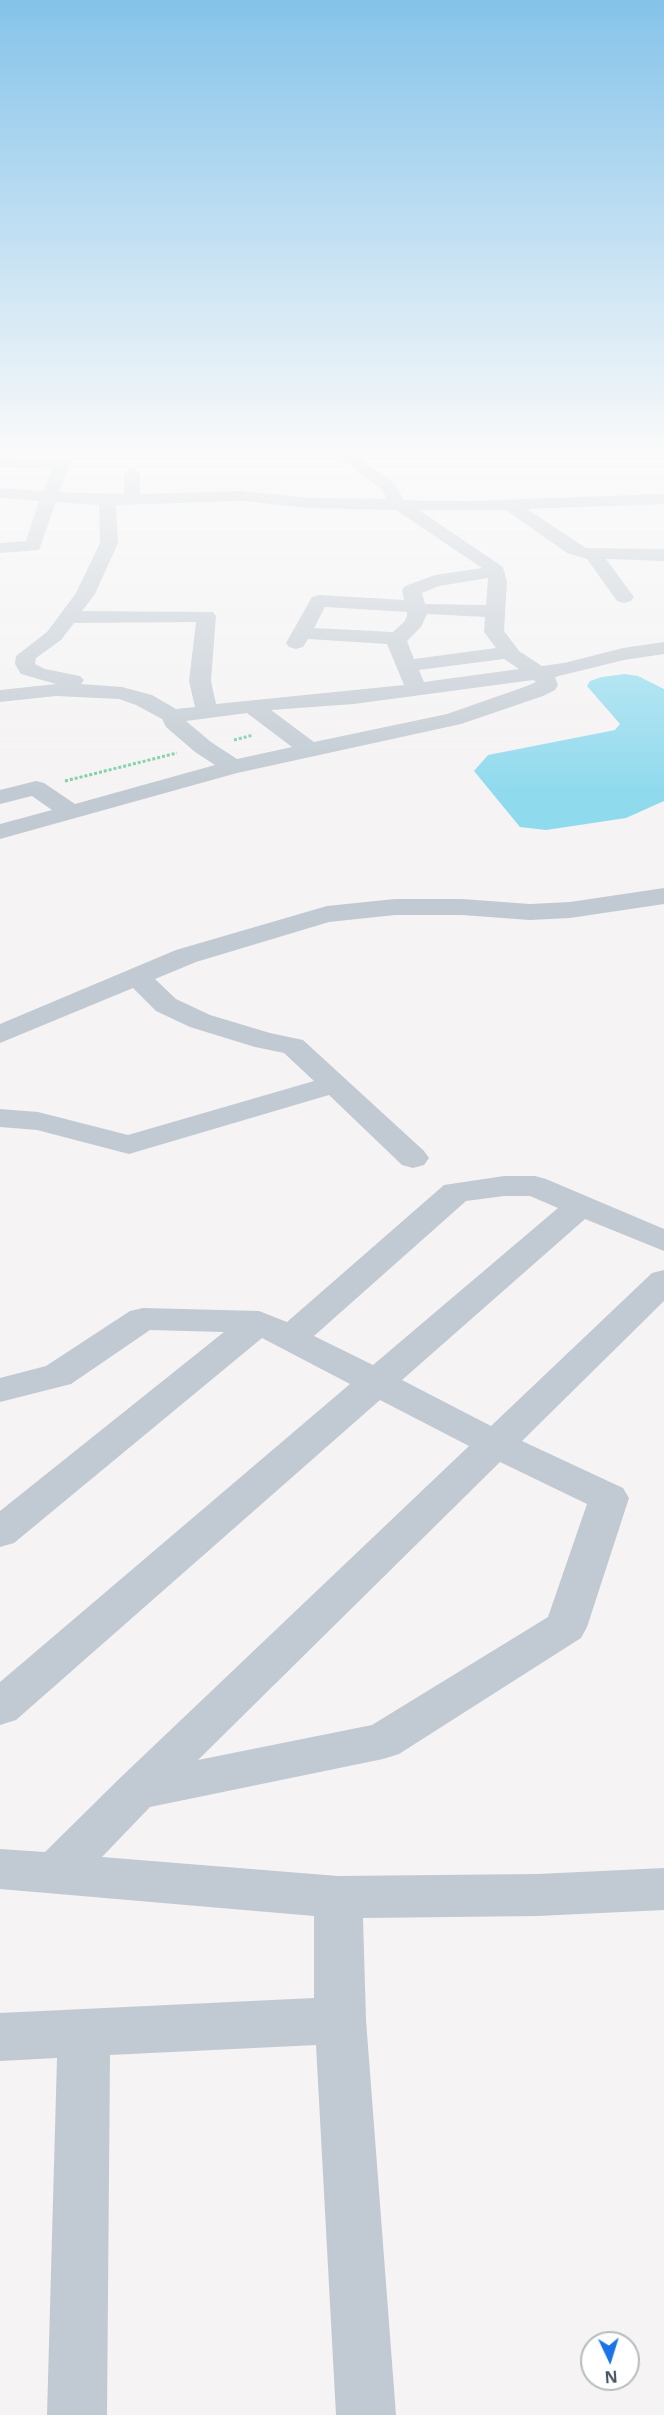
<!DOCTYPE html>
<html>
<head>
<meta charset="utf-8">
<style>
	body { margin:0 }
	#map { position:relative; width:664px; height:2415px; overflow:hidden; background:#f5f3f3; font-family:"Noto Sans",sans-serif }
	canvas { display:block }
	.north { position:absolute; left:580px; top:2331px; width:60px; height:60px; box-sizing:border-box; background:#fff; border:2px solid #b7bbc0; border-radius:50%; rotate:176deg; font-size:16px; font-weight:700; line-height:24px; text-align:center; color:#4a5661 }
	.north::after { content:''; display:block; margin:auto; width:21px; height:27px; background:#1a73e8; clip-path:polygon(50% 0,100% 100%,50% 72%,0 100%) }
</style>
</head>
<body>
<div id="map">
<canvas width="664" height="2415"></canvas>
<div class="north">N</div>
</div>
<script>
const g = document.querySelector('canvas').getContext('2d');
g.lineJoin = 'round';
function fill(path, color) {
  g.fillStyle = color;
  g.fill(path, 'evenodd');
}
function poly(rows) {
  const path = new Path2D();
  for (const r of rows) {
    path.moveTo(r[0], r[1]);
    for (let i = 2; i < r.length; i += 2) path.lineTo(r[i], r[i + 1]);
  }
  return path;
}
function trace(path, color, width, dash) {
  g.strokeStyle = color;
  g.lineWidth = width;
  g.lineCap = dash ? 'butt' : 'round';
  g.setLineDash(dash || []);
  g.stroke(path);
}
fill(poly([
	[625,674,638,676,664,689,664,801,626,818,546,830,520,827,474,771,488,755,615,730,620,724,587,686,590,681,602,677]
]), '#90daee');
trace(poly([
	[234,740,253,735],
	[65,781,177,753]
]), '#7ad0a6', 3, [3, 2]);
fill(poly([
	[335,454,353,454,394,483,404,500,466,501,664,494,664,504,527,509,586,548,664,549,664,561,606,559,634,597,631,601,624,603,617,601,587,559,567,553,506,510,419,510,503,567,507,582,504,631,519,651,542,666,564,663,623,648,664,642,664,654,624,660,555,677,558,685,555,690,543,696,461,724,237,773,0,839,0,824,52,810,32,796,0,804,0,790,36,781,44,783,75,804,215,765,195,752,166,727,162,719,136,705,119,699,56,696,0,702,0,690,56,684,21,674,15,664,16,656,47,632,76,593,100,543,99,505,56,502,39,550,0,553,0,543,26,541,39,501,0,498,0,488,43,491,52,469,0,467,0,457,68,462,70,465,59,492,124,494,124,473,132,468,140,473,140,494,243,491,309,498,387,499,382,490,335,454],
	[243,501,309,508,396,510,482,568,435,575,405,586,402,590,404,600,319,595,312,597,286,643,289,647,296,649,303,647,308,639,387,644,404,685,216,704,211,681,216,616,213,612,82,611,95,594,118,543,116,505,243,501],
	[488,578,486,605,425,604,422,593,439,586,488,578],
	[325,607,407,612,407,615,405,621,393,632,314,628,325,607],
	[427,614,485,617,484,632,496,648,414,659,407,641,421,627,427,614],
	[196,622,189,681,195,707,176,709,152,695,122,687,81,684,84,680,80,676,45,669,35,664,36,658,61,640,74,623,196,622],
	[504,659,519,669,424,682,419,670,504,659],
	[533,680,536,682,527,686,447,714,314,742,271,710,354,704,533,680],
	[247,713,292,747,237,759,211,742,186,721,247,713],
	[664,888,664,904,570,918,530,920,462,915,395,915,329,922,196,962,155,979,176,999,210,1015,270,1033,303,1040,424,1151,429,1158,424,1165,413,1168,402,1165,329,1095,129,1154,37,1130,0,1127,0,1109,38,1112,128,1135,314,1081,284,1053,255,1047,190,1027,156,1011,133,988,0,1043,0,1024,176,950,327,906,395,899,462,899,530,904,570,902,664,888],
	[504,1176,535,1176,546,1179,664,1229,664,1251,585,1219,402,1380,491,1426,652,1273,664,1270,664,1301,522,1441,623,1488,629,1498,587,1627,581,1638,399,1754,383,1759,150,1807,102,1857,338,1876,538,1874,664,1868,664,1910,538,1916,363,1918,366,2020,396,2415,336,2415,316,2045,110,2055,107,2415,47,2415,57,2058,0,2061,0,2013,314,1998,314,1916,0,1889,0,1849,45,1852,120,1778,469,1446,380,1400,16,1720,0,1725,0,1682,350,1384,262,1338,14,1543,0,1547,0,1511,224,1332,150,1330,71,1384,0,1402,0,1378,46,1366,130,1311,143,1308,259,1311,287,1322,444,1185,504,1176],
	[504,1196,530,1196,558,1208,373,1365,314,1336,466,1201,504,1196],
	[500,1462,587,1504,548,1617,372,1725,198,1760,500,1462]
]), '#c1cad2');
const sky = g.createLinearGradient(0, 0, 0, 792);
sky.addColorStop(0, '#85c3ea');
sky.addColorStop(0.57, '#fafafa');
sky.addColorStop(1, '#fafafa00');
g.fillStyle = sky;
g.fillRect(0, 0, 664, 792);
</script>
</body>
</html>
